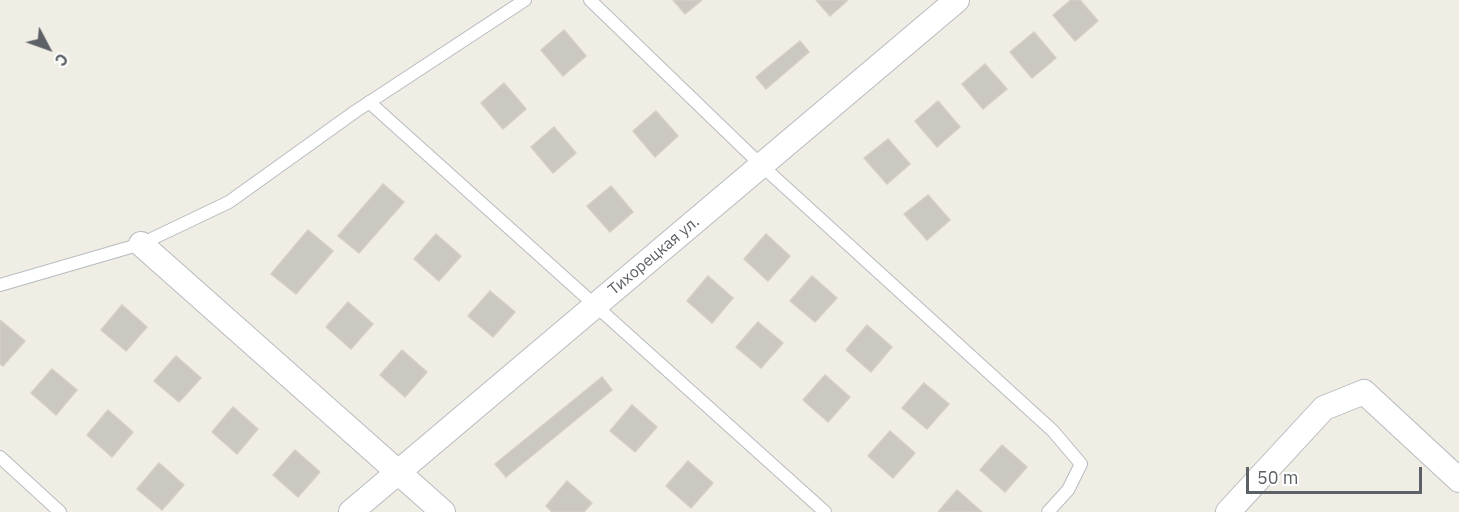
<!DOCTYPE html>
<html>
<head>
<meta charset="utf-8">
<style>
	body { margin:0 }
	#map { position:relative; width:1459px; height:512px; overflow:hidden; background:#f0ede4; font-family:"IBM Plex Sans",sans-serif }
	canvas { display:block }
	.north { position:absolute; left:18px; top:18px; width:60px; height:60px; -webkit-text-stroke:4px #fff; paint-order:stroke; rotate:131deg; font-size:16px; font-weight:700; line-height:24px; text-align:center; color:#5c6166 }
	.north::after { content:''; display:block; margin:auto; width:21px; height:27px; background:#5c6166; clip-path:polygon(50% 0,100% 100%,50% 72%,0 100%) }
	.scale { position:absolute; left:1246px; top:467px; width:176px; height:27px; box-sizing:border-box; border:3px solid #5c6166; border-top:0; padding-left:8px; font-size:18px; line-height:21px; white-space:nowrap; color:#5c6166; -webkit-text-stroke:4px #fff; paint-order:stroke }
</style>
</head>
<body>
<div id="map">
<canvas width="1459" height="512"></canvas>
<div class="north">С</div>
<div class="scale">50 m</div>
</div>
<script>
const g = document.querySelector('canvas').getContext('2d');
g.lineJoin = 'round';
function fill(path, color) {
  g.fillStyle = color;
  g.fill(path, 'evenodd');
}
function poly(rows) {
  const path = new Path2D();
  for (const r of rows) {
    path.moveTo(r[0], r[1]);
    for (let i = 2; i < r.length; i += 2) path.lineTo(r[i], r[i + 1]);
  }
  return path;
}
function trace(path, color, width, dash) {
  g.strokeStyle = color;
  g.lineWidth = width;
  g.lineCap = dash ? 'butt' : 'round';
  g.setLineDash(dash || []);
  g.stroke(path);
}
function write(font, color, halo, rows, align = 'center') {
  g.font = font + ' "IBM Plex Sans",sans-serif';
  g.lineWidth = 4.5;
  g.setLineDash([]);
  g.textBaseline = 'middle';
  g.strokeStyle = halo;
  g.fillStyle = color;
  for (const [text, x, y, turn = 0] of rows) {
    g.save();
    g.translate(x, y);
    g.rotate((+turn || 0) * Math.PI / 180);
    g.textAlign = isNaN(turn) ? turn : align;
    if (halo) g.strokeText(text, 0, 0);
    g.fillText(text, 0, 0);
    g.restore();
  }
}
const building = poly([
	[673,0,702,0,685,14,673,0],
	[816,0,848,0,830,16,816,0],
	[1071,0,1080,0,1098,21,1075,41,1053,15,1071,0],
	[564,30,586,56,563,76,541,50,564,30],
	[1034,32,1056,58,1032,78,1010,52,1034,32],
	[800,41,809,52,766,89,756,77,800,41],
	[985,64,1007,89,983,109,962,84,985,64],
	[504,83,526,109,503,129,481,103,504,83],
	[938,101,960,127,937,147,915,121,938,101],
	[656,111,678,136,655,157,633,131,656,111],
	[554,127,576,153,553,173,531,147,554,127],
	[888,139,910,164,887,184,864,158,888,139],
	[383,184,404,202,359,253,338,236,383,184],
	[611,186,633,212,610,232,587,206,611,186],
	[928,195,950,220,927,240,904,214,928,195],
	[308,230,333,251,296,294,271,274,308,230],
	[436,234,461,256,439,281,414,259,436,234],
	[766,234,790,256,768,281,744,259,766,234],
	[708,276,733,298,712,323,687,301,708,276],
	[812,276,837,298,815,322,790,301,812,276],
	[490,291,515,312,493,337,468,316,490,291],
	[348,302,373,324,351,349,326,327,348,302],
	[122,305,147,327,126,351,101,330,122,305],
	[0,320,25,341,3,366,0,364,0,320],
	[758,322,783,343,761,368,736,347,758,322],
	[867,325,892,347,871,372,846,350,867,325],
	[402,350,427,372,405,397,380,375,402,350],
	[176,356,201,378,179,402,154,381,176,356],
	[52,369,77,390,56,415,31,393,52,369],
	[825,375,850,397,828,422,803,400,825,375],
	[602,377,612,390,506,477,495,464,602,377],
	[924,383,949,404,927,429,902,408,924,383],
	[632,405,657,427,635,452,610,431,632,405],
	[233,407,258,429,237,454,212,432,233,407],
	[108,410,133,432,112,457,87,435,108,410],
	[890,431,915,453,893,478,868,456,890,431],
	[1002,445,1027,467,1005,492,980,470,1002,445],
	[295,450,320,472,298,497,273,475,295,450],
	[688,461,713,483,691,508,666,486,688,461],
	[159,463,184,485,162,510,137,489,159,463],
	[567,481,592,503,584,512,552,512,546,506,567,481],
	[957,490,982,512,938,512,957,490]
]);
fill(building, '#cbc7c1');
trace(building, '#d5cec2', 1.5);
const service = poly([
	[590,0,761,165,1053,431,1081,464,1068,490,1048,512],
	[369,102,825,512],
	[0,285,141,244,229,202,356,111,525,0],
	[0,457,60,512]
]);
const minor = poly([
	[141,244,443,512],
	[351,512,957,0],
	[1228,512,1324,408,1364,392,1459,480]
]);
trace(service, '#b7bbbf', 14);
trace(minor, '#b7bbbf', 26);
trace(service, '#fff', 12);
trace(minor, '#fff', 24);
write('16px', '#5c6166', '#fff', [
	["Тихорецкая ул.",654,256,-40]
]);
</script>
</body>
</html>
